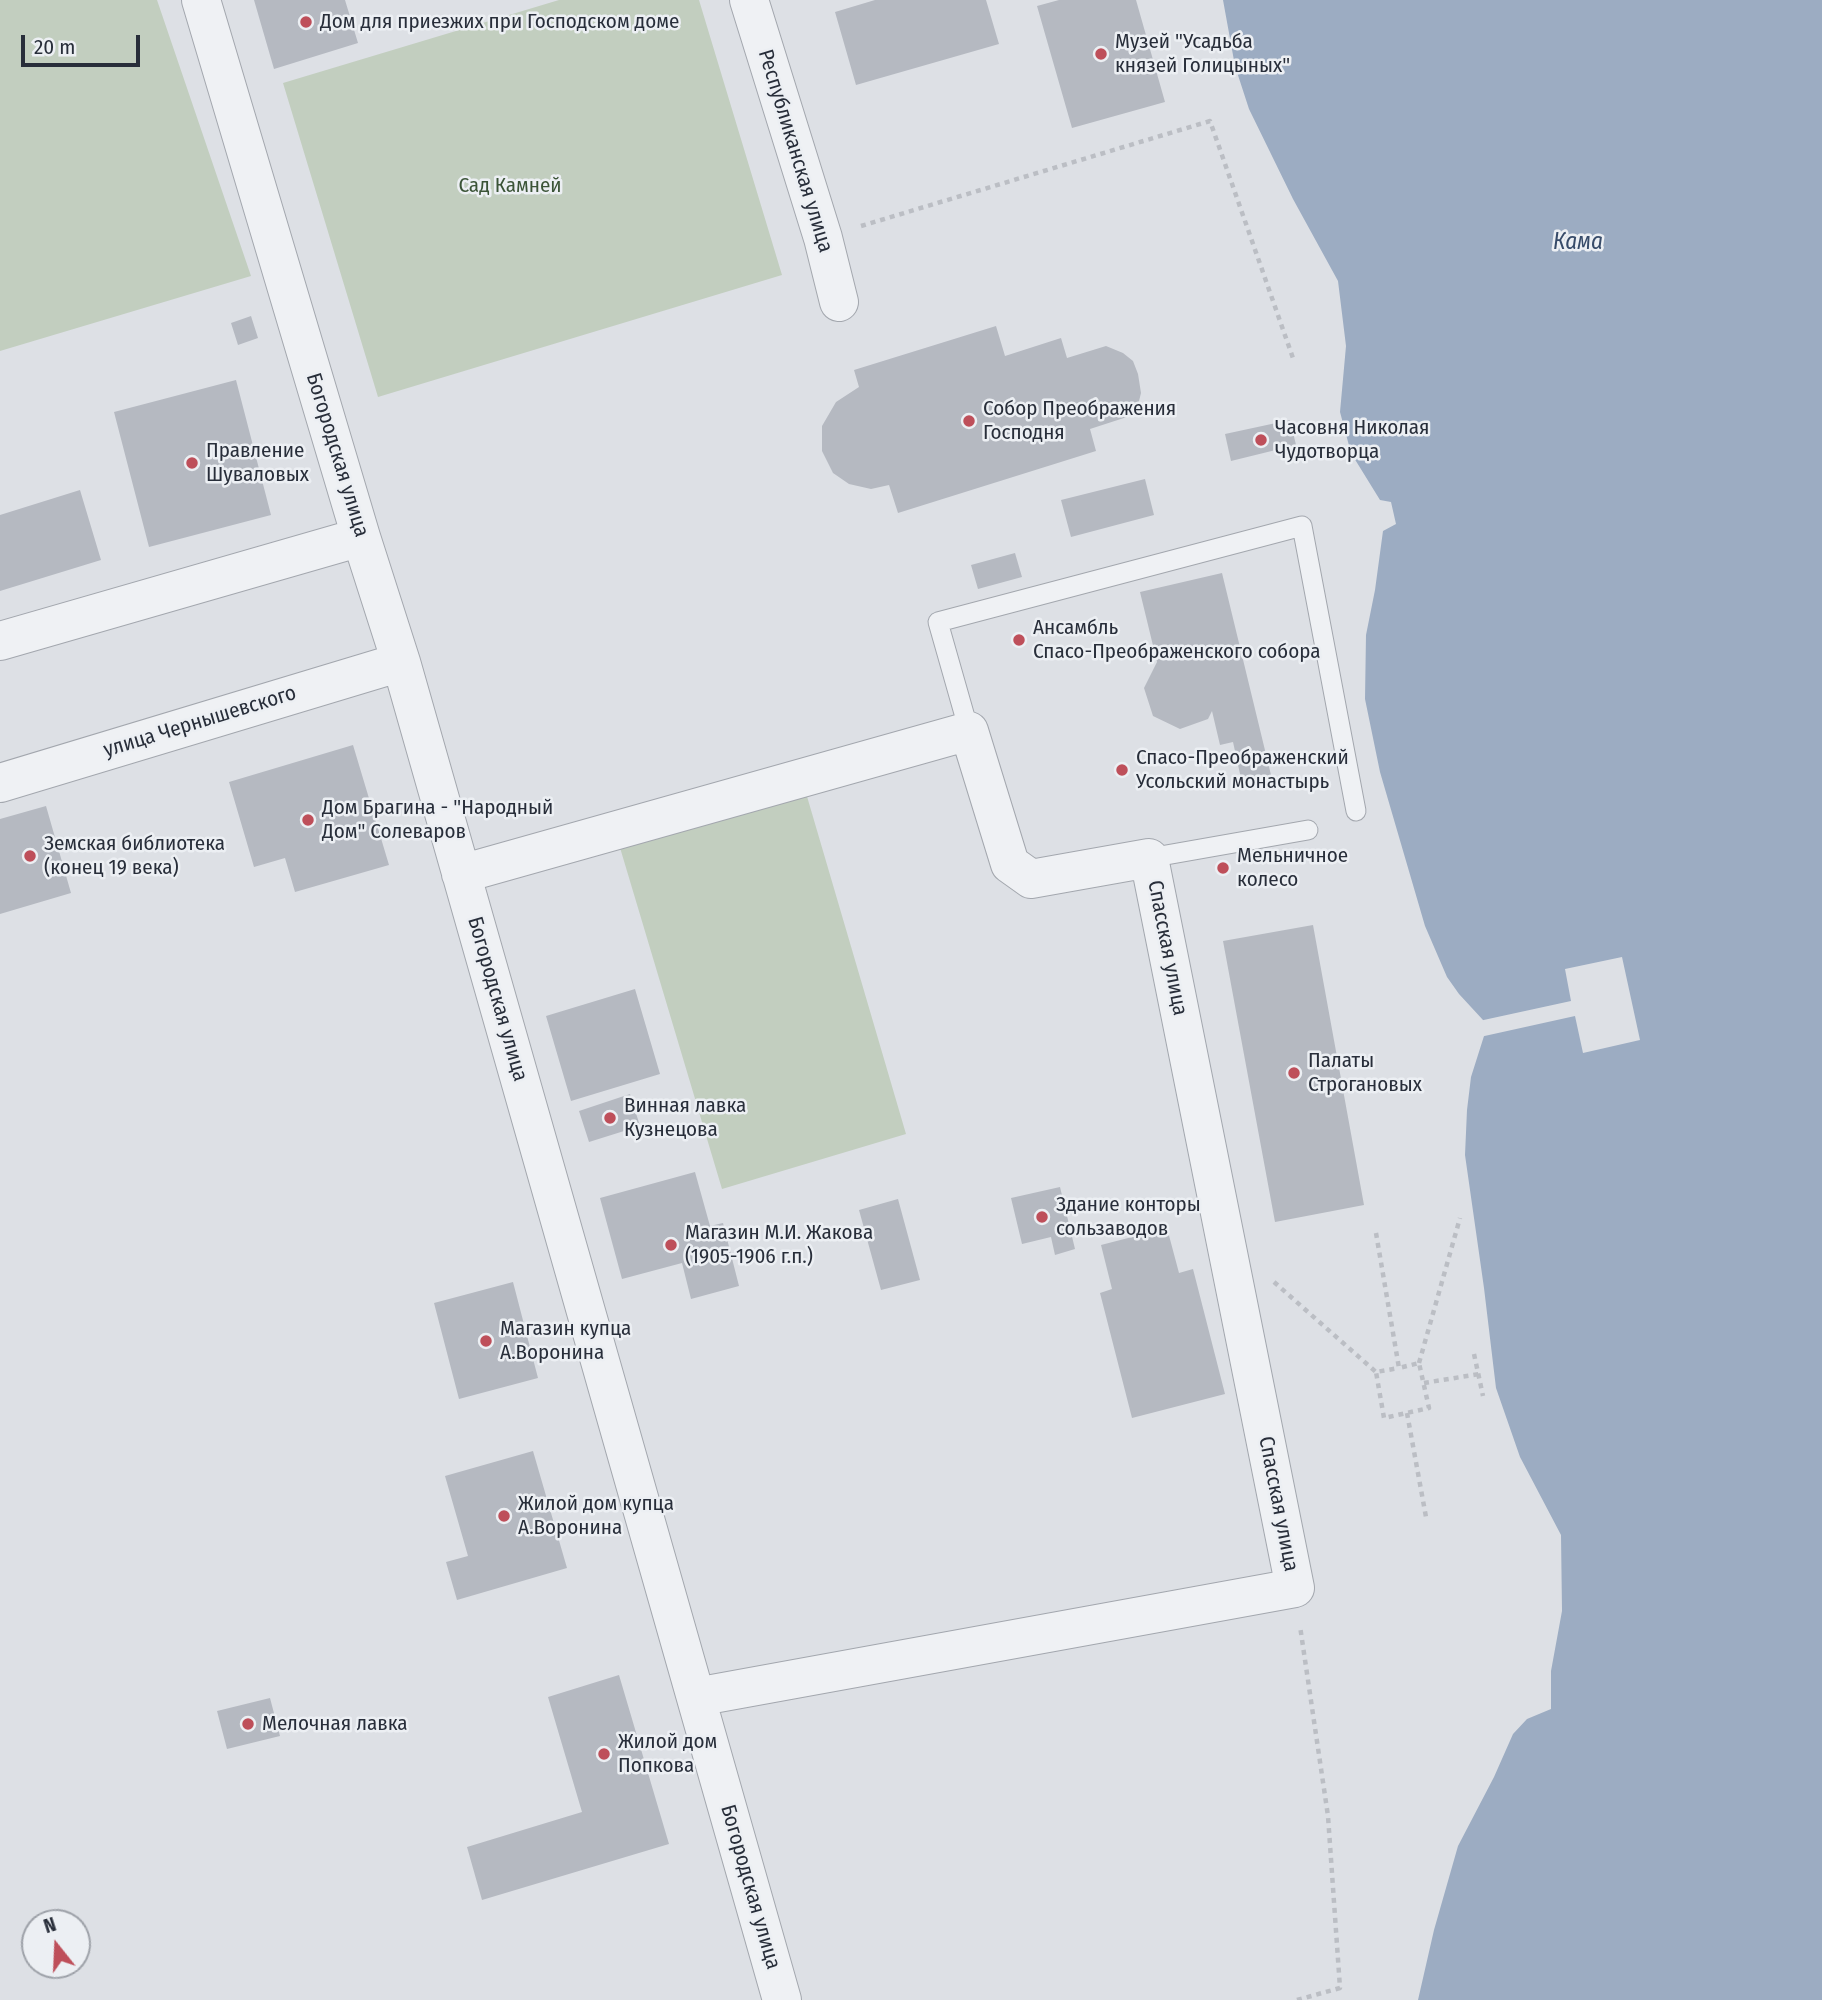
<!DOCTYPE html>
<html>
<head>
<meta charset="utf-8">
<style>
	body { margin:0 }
	#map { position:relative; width:1822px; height:2000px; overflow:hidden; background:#dde0e5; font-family:"Fira Sans Condensed",sans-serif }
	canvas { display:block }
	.north { position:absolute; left:21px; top:1909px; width:70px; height:70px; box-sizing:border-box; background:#eceff3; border:2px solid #9ea2a9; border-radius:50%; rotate:342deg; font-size:19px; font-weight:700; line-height:28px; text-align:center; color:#282e3a }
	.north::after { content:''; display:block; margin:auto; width:24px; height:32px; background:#be4f5a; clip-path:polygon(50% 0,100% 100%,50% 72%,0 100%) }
	.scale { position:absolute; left:21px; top:35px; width:119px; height:32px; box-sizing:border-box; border:4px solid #282e3a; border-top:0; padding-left:9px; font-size:21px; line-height:24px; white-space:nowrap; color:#282e3a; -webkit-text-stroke:5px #eceff3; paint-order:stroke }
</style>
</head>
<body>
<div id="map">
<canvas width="1822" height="2000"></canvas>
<div class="north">N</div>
<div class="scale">20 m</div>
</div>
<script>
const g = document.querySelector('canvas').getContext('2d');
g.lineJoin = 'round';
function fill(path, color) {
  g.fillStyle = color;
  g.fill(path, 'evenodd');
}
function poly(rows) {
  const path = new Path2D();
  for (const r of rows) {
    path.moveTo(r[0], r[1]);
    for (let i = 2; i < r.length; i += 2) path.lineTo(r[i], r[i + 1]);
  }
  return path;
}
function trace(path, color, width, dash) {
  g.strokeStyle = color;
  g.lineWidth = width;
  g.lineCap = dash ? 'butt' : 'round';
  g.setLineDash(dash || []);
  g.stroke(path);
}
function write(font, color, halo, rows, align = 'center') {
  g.font = font + ' "Fira Sans Condensed",sans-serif';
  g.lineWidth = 5;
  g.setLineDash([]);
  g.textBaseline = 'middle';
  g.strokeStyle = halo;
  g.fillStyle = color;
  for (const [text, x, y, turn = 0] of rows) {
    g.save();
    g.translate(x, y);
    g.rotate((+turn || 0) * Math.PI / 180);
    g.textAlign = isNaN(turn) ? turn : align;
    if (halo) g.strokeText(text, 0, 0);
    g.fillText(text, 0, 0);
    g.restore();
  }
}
fill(poly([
	[0,0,157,0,251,276,0,351],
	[559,0,699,0,782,275,378,397,283,83],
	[806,793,906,1134,722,1189,618,841]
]), '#c2cebf');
fill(poly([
	[1223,0,1822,0,1822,2000,1418,2000,1434,1930,1458,1846,1494,1777,1513,1734,1527,1719,1551,1709,1551,1671,1562,1611,1561,1535,1520,1457,1496,1388,1484,1288,1465,1155,1467,1110,1471,1077,1484,1036,1483,1020,1459,994,1447,977,1425,926,1380,772,1365,699,1366,635,1375,590,1383,531,1396,524,1391,502,1380,500,1351,453,1340,412,1346,346,1338,281,1293,199,1249,109,1235,66]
]), '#9cacc2');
fill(poly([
	[1622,957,1640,1040,1583,1053,1575,1016,1480,1037,1479,1021,1571,1001,1565,969]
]), '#dde0e5');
fill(poly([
	[254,0,345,0,358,43,274,69],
	[875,0,986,0,999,44,856,85,835,12],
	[1059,0,1136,0,1165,102,1072,128,1037,6],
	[251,316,258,338,238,345,231,323],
	[996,326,1005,356,1061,338,1067,358,1106,346,1123,353,1133,361,1138,374,1141,393,1138,405,1127,417,1090,429,1096,451,898,513,889,485,871,489,849,484,833,473,822,451,822,426,836,402,859,387,854,370],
	[236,380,271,515,149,547,114,412],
	[1290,420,1296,445,1231,461,1225,434],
	[1145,479,1154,515,1071,537,1061,500],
	[80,490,101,560,0,591,0,515],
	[1015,553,1022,577,978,589,971,565],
	[1222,573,1271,775,1242,783,1233,742,1220,745,1212,711,1208,719,1180,729,1153,716,1144,688,1157,662,1140,592],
	[353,745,389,865,295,892,285,858,254,867,229,782],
	[46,806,71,893,0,914,0,819],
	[1313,925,1364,1205,1275,1222,1223,941],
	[635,989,660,1074,571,1101,546,1016],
	[630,1094,640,1126,589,1142,579,1111],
	[695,1172,710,1226,723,1223,739,1286,691,1299,682,1263,622,1279,600,1198],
	[1060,1187,1075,1249,1055,1255,1051,1237,1022,1244,1011,1198],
	[898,1199,920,1280,881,1290,859,1210],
	[1167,1228,1179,1273,1193,1269,1225,1394,1132,1418,1100,1293,1112,1289,1101,1245],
	[513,1282,538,1378,459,1399,434,1303],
	[533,1451,567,1568,457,1600,446,1562,468,1556,445,1476],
	[619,1675,669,1844,482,1900,467,1847,582,1812,548,1697],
	[270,1698,280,1736,227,1749,217,1711]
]), '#b5b9c1');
const service = poly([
	[969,731,938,622,1302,526,1356,811],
	[1149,858,1308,830]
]);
const minor = poly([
	[201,0,361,537,401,662,782,2000],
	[749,0,823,238,839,302],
	[0,641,361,537],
	[0,783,401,662],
	[461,874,969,731,1010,864,1031,879,1149,858,1295,1588,696,1697]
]);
trace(service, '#a3a7ae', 21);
trace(minor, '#a3a7ae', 40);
trace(poly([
	[861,226,1210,121,1294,361],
	[1376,1233,1399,1368,1419,1363,1429,1408,1384,1418,1376,1372,1399,1368],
	[1274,1282,1376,1372],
	[1474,1354,1483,1396],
	[1419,1363,1460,1218],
	[1424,1383,1479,1374],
	[1407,1413,1426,1517],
	[1297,2000,1340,1988,1328,1816,1300,1626]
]), '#bbbec4', 4.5, [5, 5]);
trace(service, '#eff1f4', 19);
trace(minor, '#eff1f4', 38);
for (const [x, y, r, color] of [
	[306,22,7,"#be4f5a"],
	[1101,54,7,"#be4f5a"],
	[969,421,7,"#be4f5a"],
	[1261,440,7,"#be4f5a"],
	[192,463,7,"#be4f5a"],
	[1019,640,7,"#be4f5a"],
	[1122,770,7,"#be4f5a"],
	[308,820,7,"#be4f5a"],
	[30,856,7,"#be4f5a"],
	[1223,868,7,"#be4f5a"],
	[1294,1073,7,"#be4f5a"],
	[610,1118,7,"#be4f5a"],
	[1042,1217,7,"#be4f5a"],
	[671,1245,7,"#be4f5a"],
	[486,1341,7,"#be4f5a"],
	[504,1516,7,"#be4f5a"],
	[248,1724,7,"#be4f5a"],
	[604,1754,7,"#be4f5a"]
]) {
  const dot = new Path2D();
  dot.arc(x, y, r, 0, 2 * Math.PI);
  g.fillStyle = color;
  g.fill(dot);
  trace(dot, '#eceff3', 2.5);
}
write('21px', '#282e3a', '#eceff3', [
	["Дом для приезжих при Господском доме",320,22],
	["Музей \"Усадьба",1115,42],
	["князей Голицыных\"",1115,66],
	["Собор Преображения",983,409],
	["Господня",983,433],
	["Часовня Николая",1275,428],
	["Чудотворца",1275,452],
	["Правление",206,451],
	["Шуваловых",206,475],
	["Ансамбль",1033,628],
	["Спасо-Преображенского собора",1033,652],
	["Спасо-Преображенский",1136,758],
	["Усольский монастырь",1136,782],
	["Дом Брагина - \"Народный",322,808],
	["Дом\" Солеваров",322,832],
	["Земская библиотека",44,844],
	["(конец 19 века)",44,868],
	["Мельничное",1237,856],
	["колесо",1237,880],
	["Палаты",1308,1061],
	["Строгановых",1308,1085],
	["Винная лавка",624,1106],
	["Кузнецова",624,1130],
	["Здание конторы",1056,1205],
	["сользаводов",1056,1229],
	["Магазин М.И. Жакова",685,1233],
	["(1905-1906 г.п.)",685,1257],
	["Магазин купца",500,1329],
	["А.Воронина",500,1353],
	["Жилой дом купца",518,1504],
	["А.Воронина",518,1528],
	["Мелочная лавка",262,1724],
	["Жилой дом",618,1742],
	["Попкова",618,1766]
], 'left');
write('21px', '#282e3a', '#eceff3', [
	["Республиканская улица",795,151,73],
	["Богородская улица",337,455,73],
	["улица Чернышевского",200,722,-17],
	["Спасская улица",1167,948,79],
	["Богородская улица",497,999,74],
	["Спасская улица",1278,1504,79],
	["Богородская улица",750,1887,74]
]);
write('21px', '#3b5437', '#eceff3', [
	["Сад Камней",510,186]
]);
write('italic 23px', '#374b69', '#eceff3', [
	["Кама",1578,243]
]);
</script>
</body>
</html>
